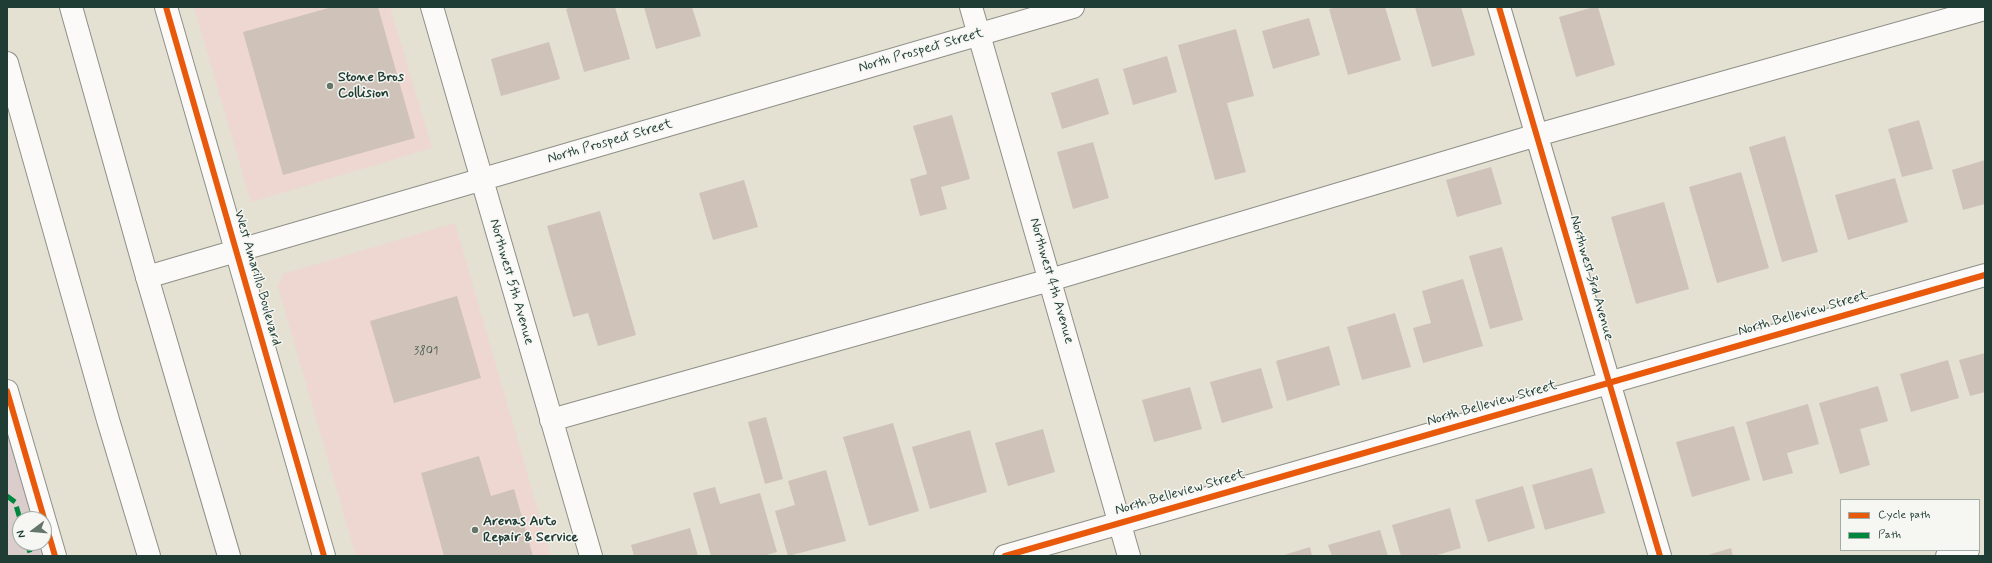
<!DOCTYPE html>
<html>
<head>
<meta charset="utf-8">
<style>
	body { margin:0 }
	#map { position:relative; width:1992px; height:563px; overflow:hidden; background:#e4e0d2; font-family:Mynerve,sans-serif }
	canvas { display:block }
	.frame { position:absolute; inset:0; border:8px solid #1f3d34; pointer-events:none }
	.legend { position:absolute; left:1840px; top:499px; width:140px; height:52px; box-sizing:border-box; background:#f6f6f2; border:1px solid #a0aca6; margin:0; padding:5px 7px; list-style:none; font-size:12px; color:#1f3d34 }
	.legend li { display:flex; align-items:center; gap:8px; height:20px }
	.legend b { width:20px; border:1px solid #a0aca6 }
	.north { position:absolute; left:12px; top:511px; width:40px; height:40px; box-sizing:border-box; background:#f6f6f2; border:1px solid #a0aca6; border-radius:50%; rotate:254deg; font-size:11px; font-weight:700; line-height:16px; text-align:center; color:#1f3d34 }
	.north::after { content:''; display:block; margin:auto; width:14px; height:18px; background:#64766b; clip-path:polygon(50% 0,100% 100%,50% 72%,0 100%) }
</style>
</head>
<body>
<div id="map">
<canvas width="1992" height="563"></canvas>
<div class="frame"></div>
<ul class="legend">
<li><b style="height:5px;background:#e8590c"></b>Cycle path</li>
<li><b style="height:5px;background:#00873e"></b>Path</li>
</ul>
<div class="north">N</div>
</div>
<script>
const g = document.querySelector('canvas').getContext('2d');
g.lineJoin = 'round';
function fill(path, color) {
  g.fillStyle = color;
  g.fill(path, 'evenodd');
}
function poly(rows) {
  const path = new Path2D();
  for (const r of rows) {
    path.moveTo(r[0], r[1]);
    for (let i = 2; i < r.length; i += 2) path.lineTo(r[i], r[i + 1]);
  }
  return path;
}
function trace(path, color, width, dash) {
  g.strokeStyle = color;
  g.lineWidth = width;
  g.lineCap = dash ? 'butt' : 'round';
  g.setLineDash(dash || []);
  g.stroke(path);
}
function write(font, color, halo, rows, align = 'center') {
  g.font = font + ' Mynerve,sans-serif';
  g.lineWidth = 3;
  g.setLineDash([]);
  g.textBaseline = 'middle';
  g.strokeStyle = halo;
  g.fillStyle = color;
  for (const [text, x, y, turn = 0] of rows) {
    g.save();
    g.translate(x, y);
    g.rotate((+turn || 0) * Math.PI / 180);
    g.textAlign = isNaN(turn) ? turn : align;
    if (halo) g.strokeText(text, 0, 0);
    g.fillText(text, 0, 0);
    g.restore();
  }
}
fill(poly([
	[194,7,390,7,432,148,251,202],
	[455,223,551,556,356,556,278,287,283,274]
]), '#eed7d0');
fill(poly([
	[7,391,55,556,7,556],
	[20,519,44,519,44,543,20,543]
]), '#dacdcb');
fill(poly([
	[332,7,378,7,415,138,283,175,243,32],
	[572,7,615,7,630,59,584,72,566,9],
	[644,7,692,7,701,36,656,49],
	[1337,7,1385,7,1401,60,1348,75,1329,9],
	[1415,7,1461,7,1475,55,1432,67],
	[1594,7,1598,7,1615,65,1576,77,1559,17],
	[1309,18,1320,55,1273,69,1262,31],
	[1236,29,1254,96,1227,103,1246,172,1215,180,1178,45],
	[549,42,560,79,501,96,491,59],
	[1167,56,1177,92,1133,105,1123,69],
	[1098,78,1109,114,1062,129,1051,93],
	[952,115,970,179,941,187,947,209,920,216,910,179,927,174,913,126],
	[1919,120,1933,169,1902,177,1888,129],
	[1785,136,1818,252,1782,262,1749,147],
	[1093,142,1109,198,1073,209,1057,152],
	[1985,160,1985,204,1963,210,1952,170],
	[1491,167,1502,204,1457,217,1446,180],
	[1741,172,1769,268,1717,283,1689,187],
	[1895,178,1908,222,1848,240,1835,195],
	[744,180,758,227,713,240,699,193],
	[1664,202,1689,289,1636,304,1611,217],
	[600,211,636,335,598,346,588,313,573,317,547,226],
	[1502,247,1523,320,1490,329,1469,256],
	[1463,279,1483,346,1423,363,1413,328,1431,323,1422,291],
	[457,296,481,378,394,403,370,321],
	[1395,313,1411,367,1362,380,1347,327],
	[1329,346,1340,385,1287,401,1276,361],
	[1985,353,1985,392,1970,396,1959,360],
	[1948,360,1959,398,1911,412,1900,374],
	[1261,368,1273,408,1222,423,1210,382],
	[1878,386,1888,421,1860,429,1870,465,1840,474,1819,403],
	[1190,387,1202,429,1154,442,1142,400],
	[1808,404,1819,444,1787,453,1793,473,1763,481,1746,422],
	[766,417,783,479,765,484,748,422],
	[893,423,919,511,869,526,843,437],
	[1734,426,1750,480,1692,497,1676,442],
	[1043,429,1055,472,1008,486,995,443],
	[970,430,987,492,930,509,912,447],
	[479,456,491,496,514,489,533,556,444,556,421,473],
	[1592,468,1605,513,1545,530,1532,485],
	[826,470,846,541,788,556,775,511,795,505,788,481],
	[1523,486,1535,528,1488,542,1475,500],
	[715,487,720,504,760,493,777,552,763,556,711,556,693,493],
	[1450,508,1461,548,1434,556,1401,556,1392,525],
	[690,528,698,556,634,556,631,545],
	[1380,530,1388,556,1332,556,1328,545],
	[1310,547,1312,556,1281,556],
	[1731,548,1733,556,1705,556]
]), '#cfc2b8');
const minor = poly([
	[166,7,324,556],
	[432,7,591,556],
	[971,7,1129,556],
	[1499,7,1660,556],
	[147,277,1073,7],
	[7,391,55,556],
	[551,420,1050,280,1537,135,1985,9],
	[1005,556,1985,275],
	[1947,556,1968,550]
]);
const highway = poly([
	[71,7,147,277,229,556],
	[7,63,108,420,149,556]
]);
trace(minor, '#8d9087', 24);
trace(highway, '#8d9087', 24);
trace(minor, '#fbfaf8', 22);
trace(highway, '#fbfaf8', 22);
trace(poly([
	[7,496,15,502,20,519],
	[27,543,31,556]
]), '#00873e', 5, [10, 5]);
trace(poly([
	[166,7,324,556],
	[1499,7,1660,556],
	[7,391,55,556],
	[1005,556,1985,275]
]), '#e8590c', 6);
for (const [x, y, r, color] of [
	[330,86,4,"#64766b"],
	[475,530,4,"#64766b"]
]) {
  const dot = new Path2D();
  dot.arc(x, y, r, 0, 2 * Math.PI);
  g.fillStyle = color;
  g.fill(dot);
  trace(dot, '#f6f6f2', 1.5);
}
write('12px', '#4b5e55', null, [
	["3801",426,351]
]);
write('14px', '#1f3d34', '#f6f6f2', [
	["North Prospect Street",921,51,-16],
	["North Prospect Street",610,142,-16],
	["West Amarillo Boulevard",257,278,74],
	["Northwest 3rd Avenue",1591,278,74],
	["Northwest 4th Avenue",1051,281,74],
	["Northwest 5th Avenue",511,282,74],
	["North Belleview Street",1803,314,-16],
	["North Belleview Street",1492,404,-16],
	["North Belleview Street",1180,493,-16]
]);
write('bold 14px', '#1f3d34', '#f6f6f2', [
	["Stone Bros",338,78],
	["Collision",338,94],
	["Arenas Auto",483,522],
	["Repair & Service",483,538]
], 'left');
</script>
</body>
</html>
